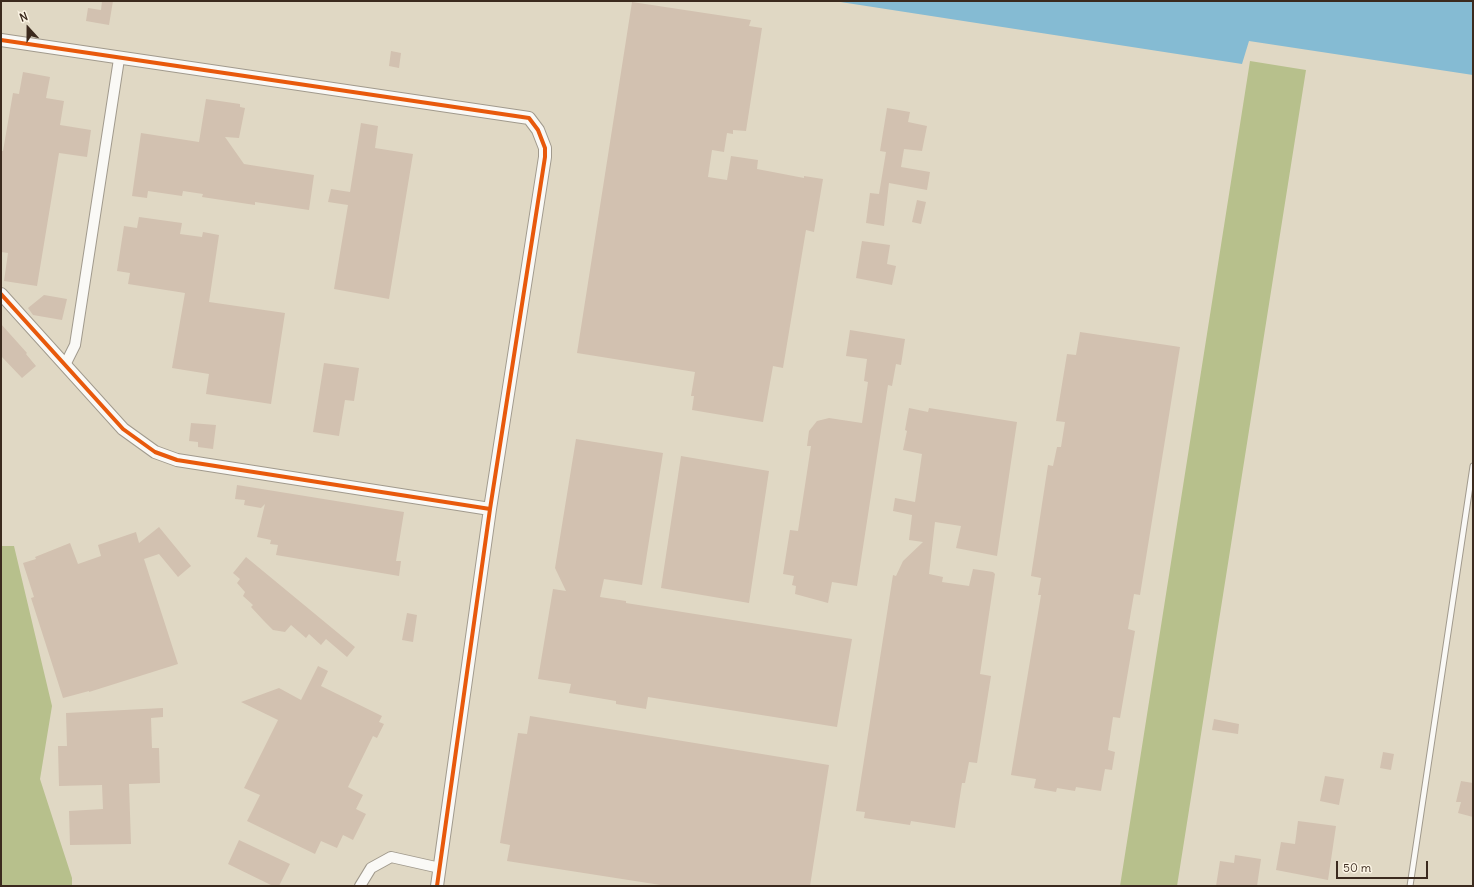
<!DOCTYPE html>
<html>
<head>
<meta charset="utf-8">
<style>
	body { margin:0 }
	#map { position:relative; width:1474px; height:887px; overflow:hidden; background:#e0d8c4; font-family:Delius,sans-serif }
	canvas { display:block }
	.frame { position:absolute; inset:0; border:2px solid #3b2a1e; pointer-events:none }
	.north { position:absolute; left:8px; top:8px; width:40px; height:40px; -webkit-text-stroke:3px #fcf5e5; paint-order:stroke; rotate:339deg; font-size:11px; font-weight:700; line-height:16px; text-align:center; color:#3b2a1e }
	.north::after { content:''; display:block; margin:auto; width:14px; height:18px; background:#3b2a1e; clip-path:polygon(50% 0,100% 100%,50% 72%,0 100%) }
	.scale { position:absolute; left:1336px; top:861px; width:92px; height:18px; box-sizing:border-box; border:2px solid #3b2a1e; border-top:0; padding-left:5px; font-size:12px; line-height:14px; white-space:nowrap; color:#3b2a1e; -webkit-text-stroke:3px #fcf5e5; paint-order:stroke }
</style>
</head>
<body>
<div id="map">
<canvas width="1474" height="887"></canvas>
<div class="frame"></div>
<div class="north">N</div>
<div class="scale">50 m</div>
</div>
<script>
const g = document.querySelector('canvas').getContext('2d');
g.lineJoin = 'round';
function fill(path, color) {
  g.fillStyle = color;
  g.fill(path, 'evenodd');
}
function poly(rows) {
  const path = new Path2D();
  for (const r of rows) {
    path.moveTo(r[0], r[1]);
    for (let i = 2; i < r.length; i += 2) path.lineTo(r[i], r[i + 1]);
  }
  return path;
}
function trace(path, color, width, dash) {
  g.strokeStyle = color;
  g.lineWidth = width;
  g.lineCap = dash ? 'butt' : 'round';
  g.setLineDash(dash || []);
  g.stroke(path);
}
fill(poly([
	[1250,61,1306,70,1177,886,1120,886],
	[1,546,14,546,52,706,40,779,72,878,72,886,1,886]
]), '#b7c08c');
fill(poly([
	[834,1,1473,1,1473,75,1249,41,1242,64]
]), '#85bbd3');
fill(poly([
	[102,1,113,1,109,25,86,21,88,8,101,10],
	[632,2,751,20,749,26,762,28,746,131,733,130,733,134,727,133,724,152,712,150,708,177,727,180,731,156,758,160,757,169,804,178,804,176,823,179,814,232,806,230,783,368,773,366,763,422,692,410,694,396,691,396,695,372,577,353],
	[391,51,401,53,399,68,389,66],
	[23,72,50,77,46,98,64,101,60,125,91,130,87,157,59,153,37,286,4,281,8,253,1,252,1,151,3,151,13,93,19,94],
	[206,99,240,104,240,107,245,108,239,138,225,137,244,164,314,175,309,210,255,202,255,205,202,197,203,194,183,191,182,196,148,191,147,198,132,196,141,133,199,142],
	[887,108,910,112,908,122,927,126,922,151,904,149,901,167,930,172,927,190,889,183,884,226,866,223,870,193,879,194,886,152,880,151],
	[361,123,378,126,375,148,413,154,389,299,334,289,348,205,328,202,331,189,350,192],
	[917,200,926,202,921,224,912,222],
	[139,217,182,223,180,234,202,237,203,232,219,235,209,302,285,313,271,404,206,394,209,374,172,368,185,293,128,284,130,273,117,271,124,226,137,228],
	[862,241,890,245,887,264,896,266,892,285,856,278],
	[44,295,67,299,62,320,33,315,28,308],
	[1,324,27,353,26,354,36,366,22,378,1,356],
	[850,330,905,339,901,365,896,364,892,386,888,385,857,586,832,582,828,603,795,594,796,586,792,585,794,576,783,574,790,530,798,531,811,446,807,446,809,431,817,421,829,418,862,423,868,382,864,381,867,359,846,356],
	[1080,332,1180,347,1140,595,1134,594,1128,629,1135,631,1120,718,1113,717,1108,750,1115,752,1112,770,1105,769,1101,791,1076,787,1075,791,1057,788,1056,792,1034,788,1036,779,1011,775,1041,595,1038,595,1041,578,1031,576,1048,465,1053,466,1057,447,1061,447,1065,422,1056,421,1067,354,1076,355],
	[324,363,359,368,354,401,345,400,339,436,313,432],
	[909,408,928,412,929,408,1017,422,997,556,956,548,961,526,935,522,929,574,943,577,942,582,969,586,973,569,993,572,995,574,980,674,991,676,977,763,969,762,965,783,962,783,955,828,911,821,910,825,864,818,865,812,856,811,893,575,896,576,903,561,923,542,909,540,912,515,893,511,895,498,915,502,922,454,903,450,907,431,905,430],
	[191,423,216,425,213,449,198,447,198,442,189,441],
	[576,439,663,453,642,585,604,579,600,597,626,601,626,603,852,639,837,727,648,697,646,709,616,704,616,701,569,693,571,684,538,679,553,589,566,591,555,568],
	[681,456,769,471,749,603,661,588],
	[237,485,404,512,396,561,401,561,399,576,276,555,278,545,270,544,271,540,257,537,265,504,261,508,244,505,245,500,235,499],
	[159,527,191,566,178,577,159,554,144,559,178,664,89,692,89,691,63,698,31,598,34,597,23,563,36,559,35,557,70,543,78,564,101,556,98,545,136,532,139,543],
	[246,557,355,647,347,657,326,639,321,645,309,634,306,638,291,625,285,632,273,630,264,621,251,607,253,605,243,596,245,592,237,583,240,579,233,573],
	[407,613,417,615,413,642,402,640],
	[318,666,328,671,321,686,382,716,379,722,384,724,377,738,373,736,348,787,363,795,356,809,366,814,353,840,343,835,337,848,321,841,315,854,247,821,260,795,244,788,278,720,241,702,279,688,301,700],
	[163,708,163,717,151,718,152,748,159,748,160,783,129,784,131,844,70,845,69,811,103,809,102,785,59,786,58,746,67,746,66,713],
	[530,716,829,765,810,886,667,886,507,861,510,845,500,843,518,733,527,734],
	[1214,719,1239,724,1238,734,1212,730],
	[1383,752,1394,754,1391,770,1380,768],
	[1325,776,1344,779,1339,805,1320,801],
	[1461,781,1473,783,1473,817,1458,813,1461,802,1456,802],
	[1298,821,1336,826,1328,880,1276,870,1281,842,1295,844],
	[239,840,290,864,279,886,273,886,228,864],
	[1235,855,1261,859,1257,886,1216,886,1220,861,1234,863]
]), '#d2c1b0');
const service = poly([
	[1410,886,1473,466]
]);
const minor = poly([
	[65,365,75,345,119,59],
	[360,886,371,868,391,857,440,868]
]);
const tertiary = poly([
	[1,40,529,118,538,130,545,148,545,157,490,509,437,886],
	[1,294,123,429,155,452,177,460,490,509]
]);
trace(service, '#a19a8d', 7);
trace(minor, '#a19a8d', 12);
trace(tertiary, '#a19a8d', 14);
trace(service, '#faf9f6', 5);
trace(minor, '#faf9f6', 10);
trace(tertiary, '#faf9f6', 12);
trace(poly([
	[1,40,529,118,538,130,545,148,545,157,490,509,437,886],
	[1,294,123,429,155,452,177,460,490,509]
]), '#e8590c', 4);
</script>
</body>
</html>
